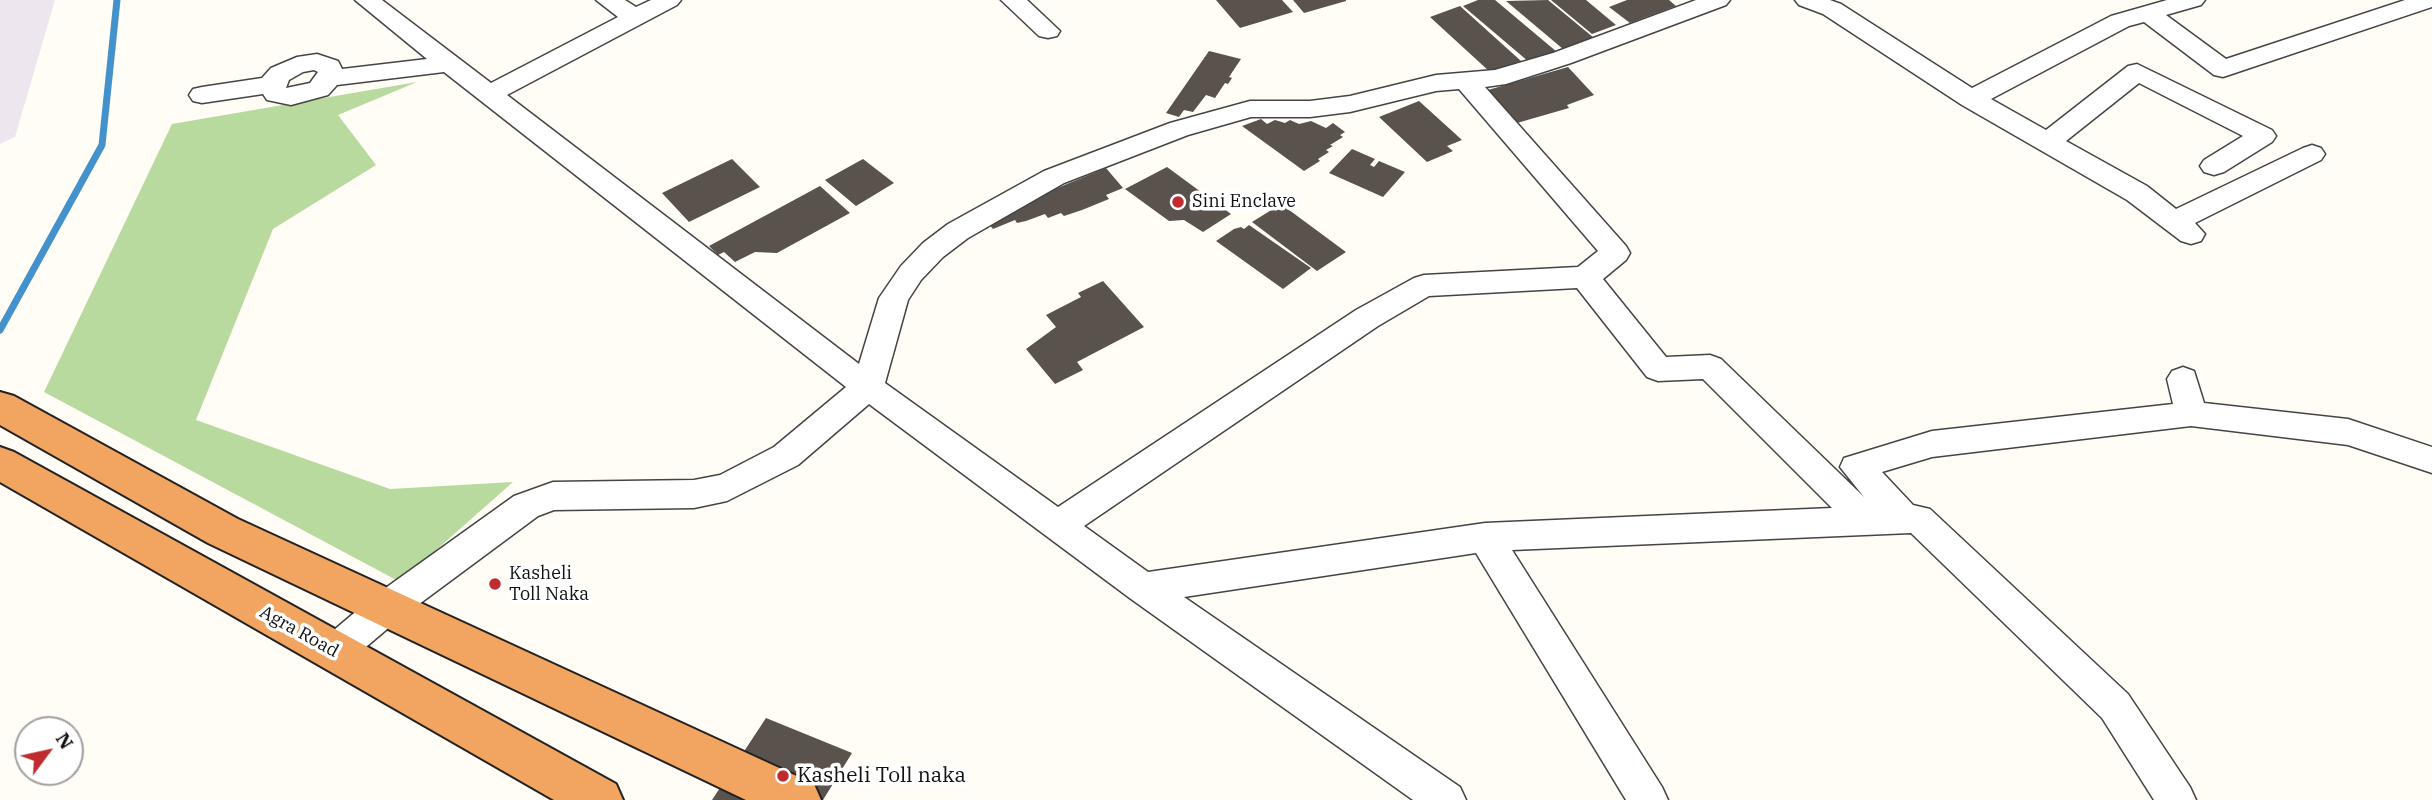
<!DOCTYPE html>
<html>
<head>
<meta charset="utf-8">
<style>
	body { margin:0 }
	#map { position:relative; width:2432px; height:800px; overflow:hidden; background:#fffdf5; font-family:"IBM Plex Serif",serif }
	canvas { display:block }
	.north { position:absolute; left:14px; top:716px; width:70px; height:70px; box-sizing:border-box; background:#fff; border:2px solid #a0a0a0; border-radius:50%; rotate:57deg; font-size:19px; font-weight:700; line-height:28px; text-align:center; color:#111 }
	.north::after { content:''; display:block; margin:auto; width:24px; height:32px; background:#bf2b2f; clip-path:polygon(50% 0,100% 100%,50% 72%,0 100%) }
</style>
</head>
<body>
<div id="map">
<canvas width="2432" height="800"></canvas>
<div class="north">N</div>
</div>
<script>
const g = document.querySelector('canvas').getContext('2d');
g.lineJoin = 'round';
function fill(path, color) {
  g.fillStyle = color;
  g.fill(path, 'evenodd');
}
function poly(rows) {
  const path = new Path2D();
  for (const r of rows) {
    path.moveTo(r[0], r[1]);
    for (let i = 2; i < r.length; i += 2) path.lineTo(r[i], r[i + 1]);
  }
  return path;
}
function trace(path, color, width, dash) {
  g.strokeStyle = color;
  g.lineWidth = width;
  g.lineCap = dash ? 'butt' : 'round';
  g.setLineDash(dash || []);
  g.stroke(path);
}
function write(font, color, halo, rows, align = 'center') {
  g.font = font + ' "IBM Plex Serif",serif';
  g.lineWidth = 7;
  g.setLineDash([]);
  g.textBaseline = 'middle';
  g.strokeStyle = halo;
  g.fillStyle = color;
  for (const [text, x, y, turn = 0] of rows) {
    g.save();
    g.translate(x, y);
    g.rotate((+turn || 0) * Math.PI / 180);
    g.textAlign = isNaN(turn) ? turn : align;
    if (halo) g.strokeText(text, 0, 0);
    g.fillText(text, 0, 0);
    g.restore();
  }
}
fill(poly([
	[0,0,55,0,15,137,0,144]
]), '#eee6ef');
fill(poly([
	[417,82,338,115,376,165,273,229,196,420,390,489,513,482,400,582,44,392,172,124]
]), '#b8da9e');
trace(poly([
	[0,330,102,145,117,0]
]), '#4392cb', 7);
fill(poly([
	[1216,0,1282,0,1293,12,1240,28],
	[1293,0,1346,0,1346,1,1304,13],
	[1478,0,1495,0,1557,52,1529,62,1463,6],
	[1548,0,1594,38,1563,49,1506,1],
	[1551,0,1586,0,1616,25,1592,34],
	[1627,0,1669,0,1676,6,1630,23,1609,7],
	[1460,6,1521,61,1490,72,1430,17],
	[1209,51,1241,59,1229,77,1232,78,1228,84,1225,83,1215,98,1206,95,1193,112,1184,110,1179,117,1166,113],
	[1568,67,1594,95,1567,105,1569,108,1517,123,1488,90],
	[1419,101,1462,140,1447,146,1453,151,1427,162,1379,117],
	[1261,119,1267,124,1275,120,1285,123,1290,120,1299,124,1311,121,1326,128,1333,123,1345,132,1340,135,1343,137,1330,145,1333,146,1326,150,1329,152,1318,159,1320,161,1304,171,1242,126],
	[1352,149,1375,159,1370,165,1374,167,1379,161,1405,172,1383,197,1329,173],
	[732,159,760,187,689,222,662,193],
	[863,159,894,183,856,206,825,180],
	[1167,167,1231,214,1203,232,1184,220,1169,221,1125,189],
	[1106,168,1123,188,1106,195,1109,199,1082,210,1064,216,1061,213,1048,218,1045,214,1026,221,1017,223,1015,220,993,229,984,218],
	[820,186,850,213,777,253,755,252,735,262,724,252,718,255,709,246],
	[1281,204,1346,252,1317,271,1252,222],
	[1249,225,1311,268,1283,289,1216,241,1234,229,1241,227,1244,229],
	[1103,281,1144,327,1077,362,1083,370,1055,384,1026,349,1056,327,1046,315,1081,297,1078,293],
	[766,718,852,753,823,800,712,800]
]), '#59524d');
const street = poly([
	[355,0,382,0,491,83,618,17,596,0,625,0,636,7,651,0,681,0,677,5,507,95,859,364,879,298,901,266,923,243,948,224,1044,171,1170,123,1250,101,1310,101,1350,96,1436,75,1495,70,1553,53,1696,0,1730,0,1726,5,1571,63,1506,84,1485,87,1626,246,1630,253,1626,260,1603,279,1666,357,1710,355,1721,359,1864,497,1840,467,1844,458,1932,431,2173,404,2167,379,2172,371,2183,367,2194,371,2204,403,2348,419,2432,447,2432,473,2348,445,2191,426,1932,457,1882,472,1913,505,1930,509,2128,694,2190,787,2196,800,2154,800,2102,718,1911,533,1512,550,1662,787,1668,800,1626,800,1476,553,1184,597,1460,787,1466,800,1413,800,1131,599,869,404,798,465,727,501,694,508,554,510,538,516,399,619,347,663,334,668,321,663,316,652,321,641,373,597,514,496,553,482,694,480,720,475,774,447,846,387,444,72,337,85,328,95,291,105,267,100,263,94,202,103,193,101,189,95,193,89,202,87,262,78,271,68,297,57,317,54,338,61,342,69,427,59,355,0],
	[314,70,318,72,310,83,286,88,289,80,303,72,314,70],
	[1459,89,1598,251,1578,267,1424,275,1414,278,1356,310,1058,507,885,383,908,300,921,280,943,257,968,238,1064,183,1188,135,1251,117,1310,117,1350,112,1436,91,1459,89],
	[1577,288,1647,377,1658,381,1703,379,1832,508,1485,523,1148,572,1084,526,1378,326,1429,296,1577,288],
	[1001,0,1027,0,1060,31,1057,36,1048,38,1039,36,1001,0],
	[1795,0,1830,0,1841,4,1972,88,2111,16,2167,0,2205,0,2201,5,2166,15,2226,59,2405,0,2432,0,2432,7,2223,77,2214,75,2144,22,2129,26,1991,99,2046,130,2128,66,2137,64,2272,130,2276,136,2272,142,2224,172,2214,175,2204,172,2200,166,2204,160,2243,136,2139,83,2066,141,2147,186,2176,209,2303,148,2312,145,2321,148,2325,154,2321,160,2195,223,2205,234,2201,241,2191,244,2181,241,2127,200,1962,105,1823,14,1799,5,1795,0]
]);
const highway = poly([
	[0,392,14,396,238,519,814,784,821,800,746,800,208,543,0,425,0,392],
	[0,447,14,452,616,784,623,800,554,800,0,482,0,447]
]);
trace(street, '#444', 3);
trace(highway, '#222', 4);
fill(street, '#fff');
fill(highway, '#f1a561');
for (const [x, y, r, color] of [
	[1178,202,7,"#bf2b2f"],
	[495,584,7,"#bf2b2f"],
	[783,776,7,"#bf2b2f"]
]) {
  const dot = new Path2D();
  dot.arc(x, y, r, 0, 2 * Math.PI);
  g.fillStyle = color;
  g.fill(dot);
  trace(dot, '#fff', 2.5);
}
write('18px', '#111', '#fff', [
	["Sini Enclave",1192,202],
	["Kasheli",509,574],
	["Toll Naka",509,595]
], 'left');
write('18px', '#111', '#fff', [
	["Agra Road",299,632,29]
]);
write('21px', '#111', '#fff', [
	["Kasheli Toll naka",797,776]
], 'left');
</script>
</body>
</html>
